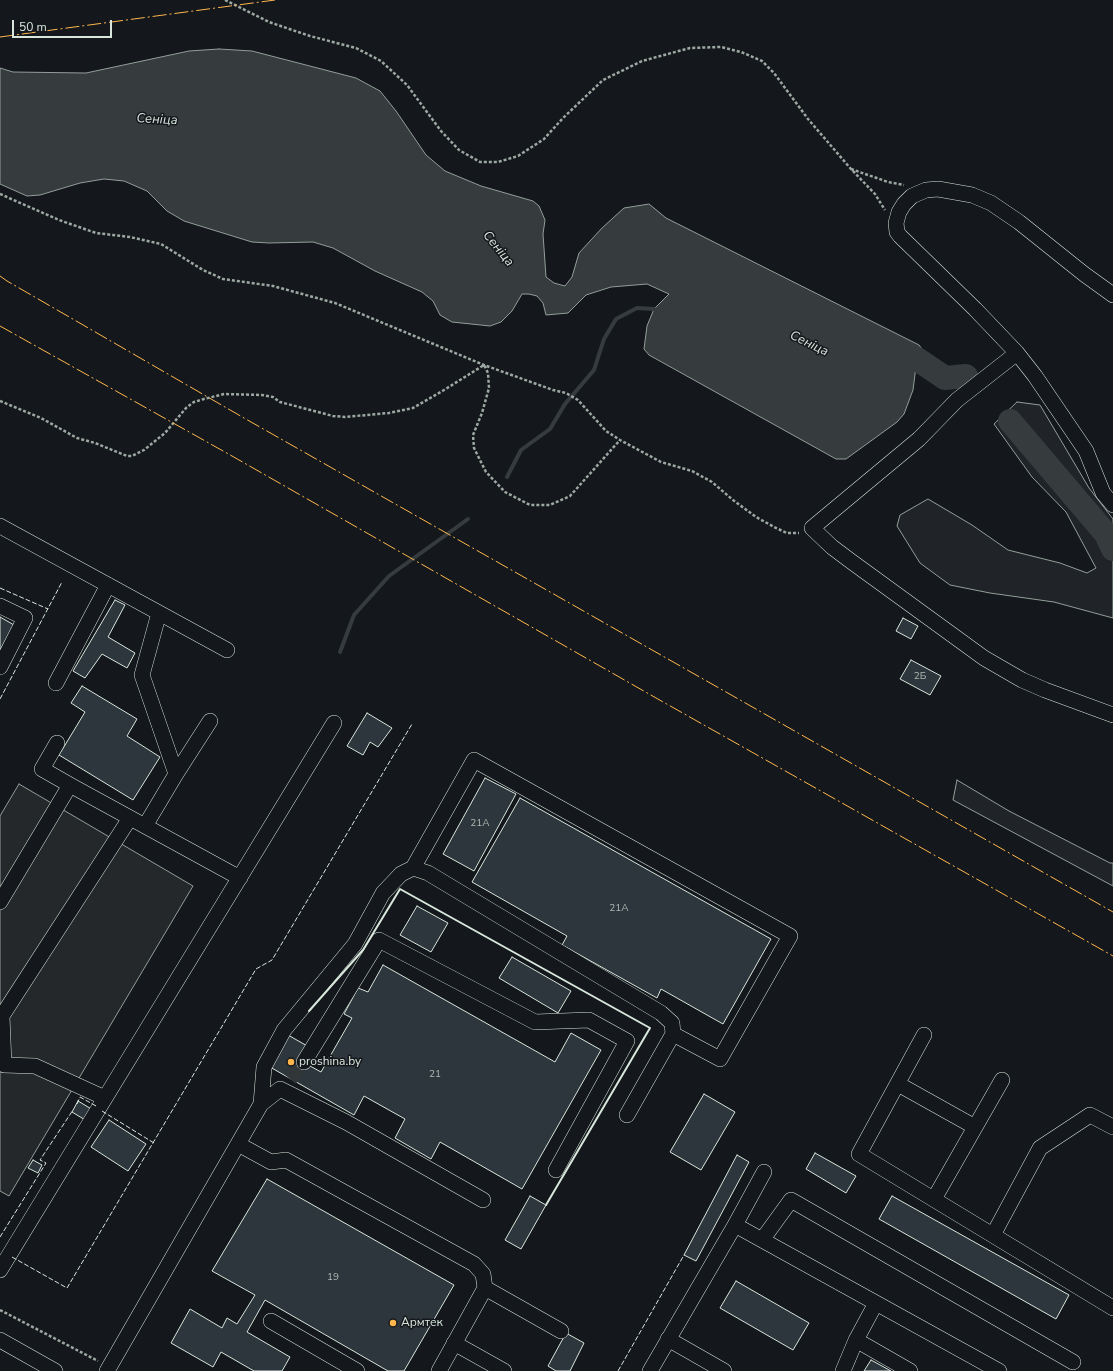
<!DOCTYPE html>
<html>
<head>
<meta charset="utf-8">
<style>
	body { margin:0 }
	#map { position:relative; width:1113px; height:1371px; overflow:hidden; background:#14181c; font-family:"Nunito Sans",sans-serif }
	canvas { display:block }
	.scale { position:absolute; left:12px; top:20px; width:100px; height:18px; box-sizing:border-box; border:2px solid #d8e6dc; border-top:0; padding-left:5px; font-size:12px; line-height:14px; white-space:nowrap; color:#d8e6dc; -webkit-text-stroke:3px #14181c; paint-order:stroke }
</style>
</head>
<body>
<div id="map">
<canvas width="1113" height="1371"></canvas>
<div class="scale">50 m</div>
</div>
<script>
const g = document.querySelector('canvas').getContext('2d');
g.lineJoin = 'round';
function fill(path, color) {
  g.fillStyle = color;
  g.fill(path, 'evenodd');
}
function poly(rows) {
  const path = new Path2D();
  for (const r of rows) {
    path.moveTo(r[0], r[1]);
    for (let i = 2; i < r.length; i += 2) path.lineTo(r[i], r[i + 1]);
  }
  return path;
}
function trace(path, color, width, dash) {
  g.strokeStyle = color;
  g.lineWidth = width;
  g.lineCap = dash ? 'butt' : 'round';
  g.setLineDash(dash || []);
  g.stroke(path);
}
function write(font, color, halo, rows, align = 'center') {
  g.font = font + ' "Nunito Sans",sans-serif';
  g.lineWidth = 3;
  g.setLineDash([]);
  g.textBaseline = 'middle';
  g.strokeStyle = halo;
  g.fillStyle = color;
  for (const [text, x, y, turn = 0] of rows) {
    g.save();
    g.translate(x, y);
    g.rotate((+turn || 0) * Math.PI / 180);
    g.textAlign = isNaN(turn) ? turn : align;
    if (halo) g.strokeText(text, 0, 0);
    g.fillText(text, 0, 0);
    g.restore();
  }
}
const green = poly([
	[1017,402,1040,405,1089,488,1113,519,1113,618,1054,602,990,593,950,585,920,563,897,526,900,515,928,499,972,525,1008,550,1060,563,1087,573,1096,568,1066,512,1032,477,994,424,1017,402],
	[957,780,1009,811,1110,863,1113,863,1113,886,953,800,957,780]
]);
fill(green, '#202428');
trace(green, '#939e99', 1);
const parking = poly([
	[19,784,193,886,9,1196,0,1191,0,816,19,784]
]);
fill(parking, '#24282b');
trace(parking, '#939e99', 1);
const water = poly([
	[219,49,252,51,356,78,380,91,396,111,426,155,445,171,481,186,533,201,539,206,545,220,543,234,546,277,554,283,565,286,572,277,579,253,602,228,624,208,649,204,666,218,919,345,922,349,917,359,913,390,904,414,897,422,846,459,836,459,649,355,644,349,647,326,654,309,669,294,647,284,611,287,586,295,568,313,546,315,543,303,537,296,529,294,522,294,512,311,501,322,490,326,452,322,440,315,433,301,422,292,375,271,333,248,313,242,269,243,252,242,184,221,167,211,147,191,124,181,104,179,80,183,40,195,27,196,0,184,0,68,13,72,86,73,189,51,219,49]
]);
fill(water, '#363b3e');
trace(water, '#939e99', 1);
trace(poly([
	[507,477,521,450,550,429,565,404,594,370,604,339,616,319,637,308,654,309],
	[340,652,354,615,389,576,468,519]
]), '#363b3e', 4);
trace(poly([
	[884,366,917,359,945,378,966,376],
	[1010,421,1106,534,1113,549]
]), '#363b3e', 24);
const building = poly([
	[115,600,125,605,108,637,135,653,127,668,102,654,85,678,73,671,115,600],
	[0,617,14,625,0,650,0,617],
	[903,618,918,626,911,639,896,631,903,618],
	[911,660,941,676,930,695,900,679,911,660],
	[82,686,137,719,127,736,160,757,133,800,59,755,85,712,71,703,82,686],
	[367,713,392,728,378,747,370,742,363,755,347,746,367,713],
	[485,778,516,794,474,871,443,854,485,778],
	[520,798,771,939,723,1024,661,989,657,998,562,945,567,936,472,882,520,798],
	[417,906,448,923,431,952,400,935,417,906],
	[512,957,571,991,558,1013,499,978,512,957],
	[383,965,555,1062,571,1033,601,1050,522,1189,440,1142,431,1159,395,1138,405,1119,364,1096,354,1115,270,1067,288,1035,309,1047,301,1061,321,1072,352,1018,344,1014,358,988,368,992,383,965],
	[704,1094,735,1112,701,1170,670,1152,704,1094],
	[78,1101,93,1110,87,1121,72,1112,78,1101],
	[109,1120,146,1144,128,1171,91,1147,109,1120],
	[815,1153,856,1176,846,1193,806,1169,815,1153],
	[737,1155,749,1162,696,1261,684,1255,737,1155],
	[33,1160,42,1165,38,1173,28,1168,33,1160],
	[267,1179,454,1285,404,1371,388,1371,265,1300,247,1332,290,1357,282,1371,254,1371,221,1352,213,1367,171,1343,190,1309,222,1328,227,1318,237,1324,255,1295,212,1271,267,1179],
	[530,1196,546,1205,521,1249,505,1240,530,1196],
	[892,1196,1069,1295,1056,1319,879,1219,892,1196],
	[736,1281,809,1323,793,1350,720,1308,736,1281],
	[566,1333,584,1343,570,1371,556,1371,548,1366,566,1333],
	[871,1360,891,1371,864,1371,871,1360]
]);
fill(building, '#2c363c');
trace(building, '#d8e6dc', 1);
trace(poly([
	[290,1079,304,1062]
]), '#313739', 15, [15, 8]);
const minor = poly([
	[1113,295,1084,274,1019,222,991,203,972,195,938,189,926,190,912,196,904,204,899,212,896,223,897,232,900,236,975,309,1017,353,1035,376,1086,451,1103,493,1113,505],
	[1017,353,957,400,919,439,812,528,832,547,852,562,984,658,1022,680,1045,690,1113,715],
	[0,526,227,650],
	[0,606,25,618,0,667],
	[56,683,108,585],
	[57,743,42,769,70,785],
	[176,774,210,721],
	[145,826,176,774,142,675,159,613],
	[413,868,474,760,790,936,720,1059,673,1034],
	[0,902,70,785,240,878],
	[924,1035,859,1154,1113,1308],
	[304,1062,379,940,535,1022,589,1020,627,1041,556,1170],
	[898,1084,975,1127],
	[105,1098,35,1066,4,1065,2,1016,130,818],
	[261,1104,264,1067,284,1030,355,944,383,893,401,874,413,868,428,873,661,1013,672,1023,673,1034,627,1115],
	[238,1144,271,1162,286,1160,474,1264,483,1274,485,1288,439,1371],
	[934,1199,1002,1080],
	[735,1225,764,1172],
	[993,1235,1040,1148,1090,1115,1113,1127],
	[762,1240,791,1200,1073,1362],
	[0,1270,334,723],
	[485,1288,561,1331],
	[271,1321,357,1371],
	[668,1339,724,1371],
	[0,1340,55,1371],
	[856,1340,910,1371],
	[454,1343,504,1371],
	[107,1371,261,1104,280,1089,346,1122,483,1200],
	[650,1371,735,1225,999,1371],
	[843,1371,856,1340,876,1303]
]);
trace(minor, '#d8e6dc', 16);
trace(poly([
	[225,0,269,22,310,36,356,48,381,61,407,85,441,131,459,150,480,162,498,162,518,156,544,139,563,118,603,80,642,61,690,48,721,47,741,52,762,61,774,73,808,119,851,169,875,194,885,210],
	[851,169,888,182,904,185],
	[0,194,59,220,96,233,130,237,161,244,203,270,223,279,273,286,335,303,484,365,553,390,566,393,578,400,606,431,620,440,661,462,692,471,712,482,733,500,756,517,776,528,787,533,799,533],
	[0,401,41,418,77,438,95,443,127,456,132,456,144,450,165,433,186,408,194,402,204,399,224,394,262,395,273,397,280,402,333,416,345,417,389,413,413,408,444,390,484,365,488,373,489,388,482,413,473,435,474,448,486,472,505,492,530,505,550,505,570,496,620,440],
	[0,1310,98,1361]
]), '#9da8a2', 2.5, [3, 2]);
trace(minor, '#14181c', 15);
trace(poly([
	[0,588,48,609],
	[0,699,62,582],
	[77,1104,80,1097,96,1106],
	[102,1111,154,1143],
	[0,1237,46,1163,40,1160,73,1110],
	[12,1257,67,1288,256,969,272,960,412,724],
	[618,1371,684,1255]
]), '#d8e6dc', 1, [5, 2]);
trace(poly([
	[309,1011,363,950,400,889,650,1028,546,1205]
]), '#d8e6dc', 2);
trace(poly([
	[0,37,275,0],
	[0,276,7,281,244,418,1113,912],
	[0,326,232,456,649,694,1113,956]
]), '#ffb74d', 1, [14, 3, 2, 3]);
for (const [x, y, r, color] of [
	[291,1062,4,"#ffb74d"],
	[393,1323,4,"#ffb74d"]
]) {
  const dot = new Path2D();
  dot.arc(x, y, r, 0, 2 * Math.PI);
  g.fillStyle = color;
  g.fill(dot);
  trace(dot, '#14181c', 1.5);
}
write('10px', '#adbab4', null, [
	["2Б",920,677],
	["21А",480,824],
	["21А",619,909],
	["21",435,1075],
	["19",333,1278]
]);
write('12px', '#d8e6dc', '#14181c', [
	["proshina.by",299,1062],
	["Армтек",401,1323]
], 'left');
write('italic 13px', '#d8e6dc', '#14181c', [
	["Сеніца",157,120,3],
	["Сеніца",498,249,51],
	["Сеніца",809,344,26]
]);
</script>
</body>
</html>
